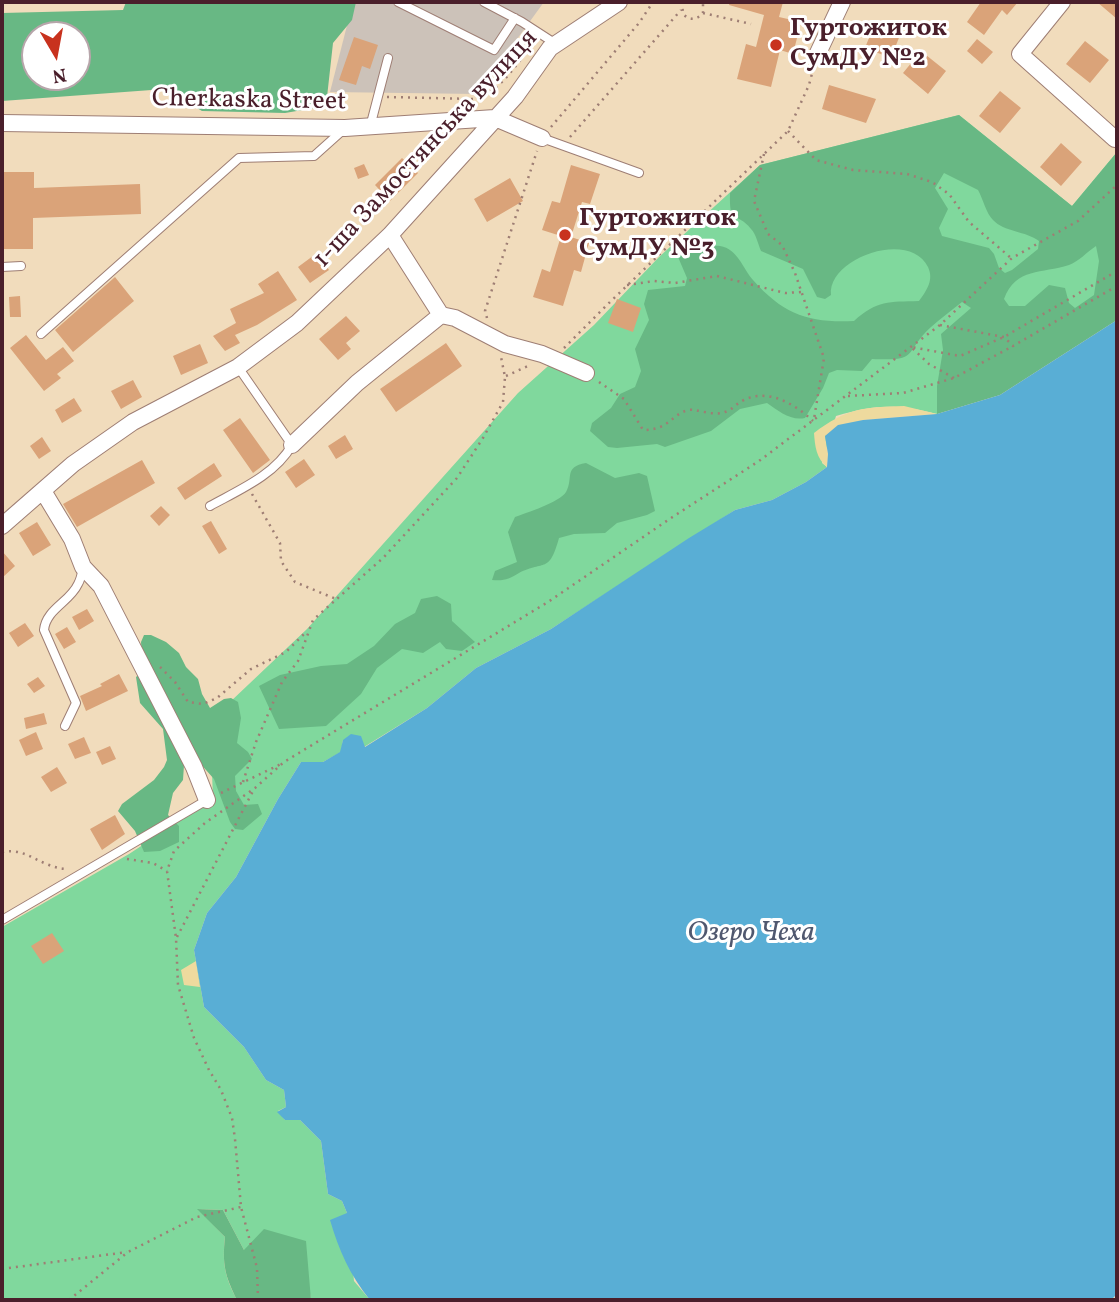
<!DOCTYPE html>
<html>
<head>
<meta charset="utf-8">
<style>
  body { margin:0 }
  #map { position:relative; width:1119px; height:1302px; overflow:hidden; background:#f1dcbc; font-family:Vollkorn,serif }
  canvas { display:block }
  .frame { position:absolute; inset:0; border:4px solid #4a1f2b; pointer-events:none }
  .north { position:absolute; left:21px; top:21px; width:70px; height:70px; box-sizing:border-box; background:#fff; border:2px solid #b7a5aa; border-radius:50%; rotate:170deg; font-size:19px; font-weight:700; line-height:28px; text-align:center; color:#4a1f2b }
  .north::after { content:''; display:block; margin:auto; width:24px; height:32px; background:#c8321e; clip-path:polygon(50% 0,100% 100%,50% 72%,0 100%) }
</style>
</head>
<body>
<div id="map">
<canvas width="1119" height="1302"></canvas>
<div class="frame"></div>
<div class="north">N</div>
</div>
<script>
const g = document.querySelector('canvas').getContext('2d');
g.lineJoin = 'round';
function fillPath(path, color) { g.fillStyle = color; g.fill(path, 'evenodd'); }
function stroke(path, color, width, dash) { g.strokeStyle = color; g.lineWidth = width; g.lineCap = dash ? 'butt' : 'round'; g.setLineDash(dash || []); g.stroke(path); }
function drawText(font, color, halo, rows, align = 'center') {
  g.font = font + ' Vollkorn,serif'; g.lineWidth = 6; g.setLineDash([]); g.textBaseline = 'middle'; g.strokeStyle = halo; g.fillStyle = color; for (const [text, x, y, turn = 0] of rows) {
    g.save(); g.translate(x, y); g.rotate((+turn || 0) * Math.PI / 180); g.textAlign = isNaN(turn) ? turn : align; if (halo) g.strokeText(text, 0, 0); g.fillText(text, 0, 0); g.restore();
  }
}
const industrial = new Path2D(`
  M353,2H544L477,94L330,92Z`);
const green = new Path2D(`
  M959,115L1072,206L1117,152V320L937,414C896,404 877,404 836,416L822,463L827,467L806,482L772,500L735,510L551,629L476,668L427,708L364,747L343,740L341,752L323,762H301L278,799L236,877L207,913L194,950L204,1007L244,1047L266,1080L284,1090L286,1107L278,1111L285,1120H300L321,1141L328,1194L342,1201L347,1213L354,1281L370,1300H311L308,1281L244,1250L223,1210L198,1209L225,1237C222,1264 225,1277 237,1300H2V927L129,854L213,799L210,721L307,629L518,393L594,325L659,257L760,165Z`);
const forest = new Path2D(`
  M126,2H356L352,20L333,43L326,106L285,113L202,111L165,89L2,101V13L123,10ZM35,35H77V77H35Z
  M959,115L1072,206L1117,152V320L1000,395L937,414V386L943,350L941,334L971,308L962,302C952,310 941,318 931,327C902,354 921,361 872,359L862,371L837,370L829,373L823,388L805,418C790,421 779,411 767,403L740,409L711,431L665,447L657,444L617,448L608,447L590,431L592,423L611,408L620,394L635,387L641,371L635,349L649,320L644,304L648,290L685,286L687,278L678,257C690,253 708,244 720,246C738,249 743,269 753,280C784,315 809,323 854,321C877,300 889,302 919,301C927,290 934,280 928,267C910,229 827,258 831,295L825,299L817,297L803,269L761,251C758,244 756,234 751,229C736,210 729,227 730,193L760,165ZM944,173L978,190C983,199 986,213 993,220C1004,232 1026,231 1039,241L1038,249L1012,270L1005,273L999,268L994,254L989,248L942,236L939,228L948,209L935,188ZM1096,246L1099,261L1094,295L1075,308L1069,303L1065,288L1049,285L1025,306H1009L1004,299C1016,267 1042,274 1069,265C1078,262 1087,252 1096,246Z
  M586,463L615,478L639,473L647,476L655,511L647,515L617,523L605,533L574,534L559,538C549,574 545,560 519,573C509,579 505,581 492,580L495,571L517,562L508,532L515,517C526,513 560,502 566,492C574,478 563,467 586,463Z
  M437,596L451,604L452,621L475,642L462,651L446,649L440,642L423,653L402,649L377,668L361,694L326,726L279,729L259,686L280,675L321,666L347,664L374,646L395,624L415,613L421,599Z
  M144,635H151L166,642L179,653L186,667L198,679L202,694L210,708L224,699L231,698L238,702L241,718L237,743L248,752L252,759L235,776L236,791L244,805L258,804L262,814L243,830L235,829L230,822L214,779L198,761L184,765L183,780L173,793L168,815L179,826V842L160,851L144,852L135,831L118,811L122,804L154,780L164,767L167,760L163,729L140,703L136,677L143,671L141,642Z
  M197,1209L223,1210L244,1250L264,1229L306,1241L311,1300H237C225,1276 222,1264 225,1237Z`);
const sand = new Path2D(`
  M904,406L937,414L863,420L825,436L828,454L827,467C816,458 815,446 814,433C847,408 864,407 904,406Z
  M196,961L200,987L184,985L181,970Z`);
const water = new Path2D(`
  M1117,320V1294L1112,1299L1095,1300H370C350,1275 339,1251 330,1220L347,1213L342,1201L328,1194L321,1141L300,1120H285L277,1112L286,1107L284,1090L266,1080L244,1047L204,1007L194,950L207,913L236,877L278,799L301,762H323L340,752L343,740L351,734L361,736L365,747L427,708L476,668L551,629L689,538L735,510L772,500L806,482L827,467L828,454L825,436L838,425L863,420L937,414L1000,395Z`);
const building = new Path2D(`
  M730,2H783L779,17L801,22L793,54L780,50L771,87L737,79L746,44L756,47L764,15L729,5Z
  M981,2H1018L1007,15L1002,10L984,35L967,22Z
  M1097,2H1117V19Z
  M876,20L902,30L891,58L865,48Z
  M354,37L378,45L370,69L362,66L356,85L339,80Z
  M977,39L993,52L982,64L967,51Z
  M1085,41L1109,60L1090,83L1066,64Z
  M921,51L946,71L928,94L903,73Z
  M829,85L876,99L866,123L822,109Z
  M1000,91L1021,108L1000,133L979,116Z
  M1061,143L1082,162L1061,186L1040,167Z
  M402,158L418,173L390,201L375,185Z
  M364,164L369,175L358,179L354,168Z
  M571,165L600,174L590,204L582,202L571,237L589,243L581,272L574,270L563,306L533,297L542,269L550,272L561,236L542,230L552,201L560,203Z
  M2,172H34V188L140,184L141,214L33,218V249H2Z
  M510,178L523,201L487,222L474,199Z
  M317,253L329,270L310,283L298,267Z
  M278,271L297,300L257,325L235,335L240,343L225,351L213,336L236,323L230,309L264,293L258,284Z
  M115,277L134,301L73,352L55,330Z
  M20,296L21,317H10L9,297Z
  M617,299L641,308L633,332L608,323Z
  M346,316L360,331L346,343L351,349L338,360L319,339Z
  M26,335L46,360L63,347L74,361L57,374L61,378L44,391L10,348Z
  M446,343L462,366L396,412L380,389Z
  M200,344L208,363L181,375L173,356Z
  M133,380L142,397L121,409L111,391Z
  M74,398L82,411L62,423L55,410Z
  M240,418L270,460L253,473L223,430Z
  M345,435L353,449L336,459L328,446Z
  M42,437L51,451L39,459L30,446Z
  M304,459L315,475L296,488L285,472Z
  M142,460L155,483L77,527L63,504Z
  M214,463L222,476L185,500L177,488Z
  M161,506L170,515L159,526L150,516Z
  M211,521L227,549L219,554L202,526Z
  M37,522L51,545L33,556L19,533Z
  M2,551L15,566L2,578Z
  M87,609L94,621L79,630L72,617Z
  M25,623L34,636L18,647L9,633Z
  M67,627L76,642L64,649L55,634Z
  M119,674L128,691L86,711L80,696L102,686L100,684Z
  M38,677L45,686L34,693L27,684Z
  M44,713L47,724L26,729L24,718Z
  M36,732L43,749L26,756L19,740Z
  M84,737L91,753L75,759L68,744Z
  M110,746L116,759L102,765L96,752Z
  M57,767L67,783L51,792L41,777Z
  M115,815L125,834L102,850L90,829Z
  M52,933L64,951L43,964L31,946Z`);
const path = new Path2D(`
  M682,2L683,14C690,21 697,20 703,13V2
  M703,13L751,24
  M387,97L475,99C500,93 518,61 535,42
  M551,127L639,23L653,2
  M788,131L816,160L853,170L907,174L932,182L949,194L969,222L1011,258
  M570,137L681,10
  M764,154L754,201L768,234L782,245L795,273L824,358L814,419
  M627,285L654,281L675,283L717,276L785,293L801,292
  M487,318L485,311L537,151
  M940,325L1004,337L1013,346L1117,286
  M564,348L610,302L788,131L809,85L814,66
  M506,376L528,366
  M954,378L929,364L911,347L960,356L1004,337L1117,271
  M599,382L624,399L643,430C669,430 671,415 688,410C696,408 713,417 725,412C732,410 737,403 744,400C768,388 795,404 813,421
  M848,396L903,393L954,378L1013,346
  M252,494L280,543L281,561L295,582L336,599
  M160,667L175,682L188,702L203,704L217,698L251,669L286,652L305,633
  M243,782L256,742L282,682L298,661L313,620L383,558L457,478L483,438L503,402L505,377L501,357
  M221,793L281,764
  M2,852C28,847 40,868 68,869
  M127,859L153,863L167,871
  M177,937L253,791
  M2,1269L127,1252
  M69,1300L128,1252L197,1217L241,1207
  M258,1300L257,1268L241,1207L235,1139L232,1118L221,1090L209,1070L194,1038L178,985L176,938L167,871L174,851L205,823L255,788L284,762L548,602L671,518L759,461L940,325L1012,258L1078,221L1117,185`);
const lane = new Path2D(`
  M398,2L494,50L515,18
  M484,2L522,22L556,44
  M370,127L388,58
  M542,138L639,173
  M2,267L21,266
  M41,334L239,158L314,156L343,130
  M210,506C239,490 275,475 292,445L238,367
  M65,726L76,703L44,630C46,609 70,602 78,584C81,579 82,573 83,567
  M2,920L207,800`);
const street = new Path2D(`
  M1062,2L1020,54L1115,139
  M818,53L842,2
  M2,123L345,128L495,118L542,138
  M390,235L441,315L455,318L505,344L542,354L586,373
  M292,445L357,383L441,315
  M43,491L72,539L83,567L101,586L194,767L207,800
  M2,526L73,464L133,422L238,367L297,323L390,235L515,97L550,48L619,2`);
const markers = [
  [776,45,7,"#c8321e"],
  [565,235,7,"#c8321e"]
];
const poiNames = [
  ["Гуртожиток",790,30],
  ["СумДУ №2",790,60],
  ["Гуртожиток",579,220],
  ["СумДУ №3",579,250]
];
const streetNames = [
  ["Cherkaska Street",249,102,1],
  ["1-ша Замостянська вулиця",427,150,-47]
];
const waterNames = [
  ["Озеро Чеха",751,935]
];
fillPath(industrial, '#ccc2b9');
fillPath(green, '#80d89d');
fillPath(forest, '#68b884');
fillPath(sand, '#eeda9e');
fillPath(water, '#59aed5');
fillPath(building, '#daa379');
stroke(lane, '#9e7e74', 10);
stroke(street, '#9e7e74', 18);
stroke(path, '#9e7e74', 2.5, [2, 5]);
stroke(lane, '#fff', 8);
stroke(street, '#fff', 16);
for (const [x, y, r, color] of markers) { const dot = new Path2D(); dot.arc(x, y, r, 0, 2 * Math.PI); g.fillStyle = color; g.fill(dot); stroke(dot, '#fff', 2.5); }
drawText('bold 26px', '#4a1f2b', '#fff', poiNames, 'left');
drawText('26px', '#4a1f2b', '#fff', streetNames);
drawText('italic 28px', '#50586f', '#fff', waterNames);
</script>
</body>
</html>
